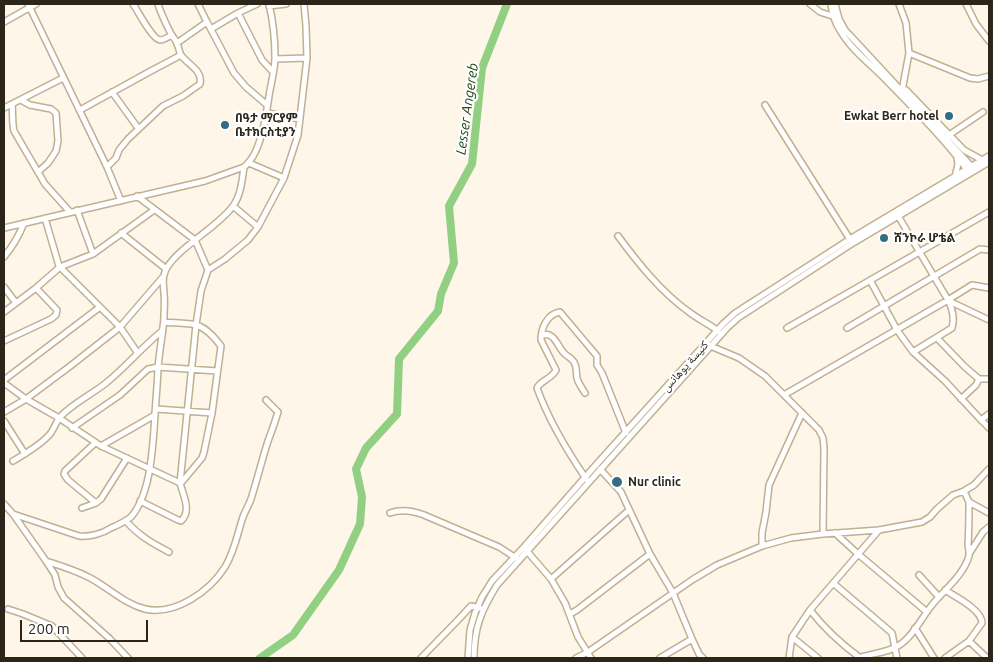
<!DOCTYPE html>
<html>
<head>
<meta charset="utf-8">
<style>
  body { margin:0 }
  #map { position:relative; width:993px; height:662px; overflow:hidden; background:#fdf6e9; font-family:Ubuntu,sans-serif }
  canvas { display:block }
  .frame { position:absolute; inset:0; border:5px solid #2c2519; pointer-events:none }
  .scale { position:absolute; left:20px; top:620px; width:128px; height:22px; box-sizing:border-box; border:2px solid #2c2519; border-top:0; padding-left:6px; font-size:15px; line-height:18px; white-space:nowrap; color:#2c2519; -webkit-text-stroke:4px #fff; paint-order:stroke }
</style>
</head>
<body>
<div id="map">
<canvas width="993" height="662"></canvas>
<div class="frame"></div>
<div class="scale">200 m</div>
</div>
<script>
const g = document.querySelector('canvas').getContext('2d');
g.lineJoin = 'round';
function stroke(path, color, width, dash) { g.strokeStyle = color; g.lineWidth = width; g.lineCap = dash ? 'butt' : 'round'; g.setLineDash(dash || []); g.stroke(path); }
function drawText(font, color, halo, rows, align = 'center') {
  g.font = font + ' Ubuntu,"Noto Naskh Arabic","Noto Sans Ethiopic",sans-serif'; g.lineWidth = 4.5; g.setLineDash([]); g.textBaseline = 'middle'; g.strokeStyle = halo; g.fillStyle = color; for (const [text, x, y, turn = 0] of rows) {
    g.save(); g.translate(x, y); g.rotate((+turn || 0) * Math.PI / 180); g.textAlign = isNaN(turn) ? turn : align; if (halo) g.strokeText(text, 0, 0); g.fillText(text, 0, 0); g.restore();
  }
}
const river = new Path2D(`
  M260,658L293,635L339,570L360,524L362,497L356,469L366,448L397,414L399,359L438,311L441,294L454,263L449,206L472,164L482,68L507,4`);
const minor = new Path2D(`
  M28,4L107,167L121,201
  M133,4C138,11 152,39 160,40C164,40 168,37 172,35
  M198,4L207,22L234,73L246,87L267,105
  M810,4L820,12L832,16
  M831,4C832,15 835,23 841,32C851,49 869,63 883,77C912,107 944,138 968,171
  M835,4L839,19L845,30L973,168
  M899,4L906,23L909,53L902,91
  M966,4L976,24L989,41
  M269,6L286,4
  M238,13L262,60L273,72
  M4,22L36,4
  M211,29L238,13L257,4
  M177,43L207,22
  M909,53L970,78L978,79L989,76
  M275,59L307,58
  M906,90L964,150L982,160
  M112,92L138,128
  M21,100L30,105L51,109L56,113L58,141L56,151L48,163L38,172
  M12,104C13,113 12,124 14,131L45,184L70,212
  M765,105L851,241
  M4,108L63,78
  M80,110L149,72L181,55
  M267,113L300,119
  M949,135L983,112
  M249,163L284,178
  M107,167L116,158L119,150L128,139L163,106L183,96L200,84C203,70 188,65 181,55C179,52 179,47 177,44C176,40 173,37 171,34C166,24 161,14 158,4
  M955,177L958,164L957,157
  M137,196L195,240L208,270L201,291L196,325L180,483C183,495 192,511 181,521L178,520L140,501
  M233,206L258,227
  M77,210L93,254
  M897,214L948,300C953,310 955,318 952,328L913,352
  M45,218L59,266L120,327L137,352
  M4,228L205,181L244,167C261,154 266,116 269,96C271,83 275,70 275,57C275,40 273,21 269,4
  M121,233L165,268
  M618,236C638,263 661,292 689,312C698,319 709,324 718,331
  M4,257C13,246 19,236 24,223
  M208,270L225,259L248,240L258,227L284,178L298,135L307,58L306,26L304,4
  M870,280L897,330L913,352L945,381L981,420L989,428
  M4,287L16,303
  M949,301L989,320
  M4,312L36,288L60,267L93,254L154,210
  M164,322C172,323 188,323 196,325C207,328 215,338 221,346L212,413L204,452L202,458L181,483
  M787,328L989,212
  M847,328L980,249L989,250
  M542,335C555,331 557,347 565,354C568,357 571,357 574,362C577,367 576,372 577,378C578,383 582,388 585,393
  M937,338L965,367L979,379L976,385L961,399
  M4,341L51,319L56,315L57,310L36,288
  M708,345L739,358L765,376L819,430L823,438L824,448L823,534
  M979,379H989
  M4,380L100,307
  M4,383L26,399L59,418L101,446L180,483
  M784,395L948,300L972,285L989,288
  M156,409L212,413
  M4,412L26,399L69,367L120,327L163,277
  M981,420L989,414
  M4,421L25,454
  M72,428L120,395L148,369L158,367L217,371
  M95,443L65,471L64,474L68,480L96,503
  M101,446L155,415
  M13,461C25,454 42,444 50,434C54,429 56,422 60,417C73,403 91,395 106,383C126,367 142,347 162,331
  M600,469L621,492L650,554L673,593L692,639L699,654L703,658
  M587,480C567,451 549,421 537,388C541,380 552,379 556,370L541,340C541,328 547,314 560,312L597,356V365L602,373L626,433
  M964,491L969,502L989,513
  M4,504L13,514L46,561L55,575L58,587L64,598L109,638L128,658
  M82,508L96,503L101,499L127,458
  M390,513C401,509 413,511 424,515L499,547L516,558
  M13,514L79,536C89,537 102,534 111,528C118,525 125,522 131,517C149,496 152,457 154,430C155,410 157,390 158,369C159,352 163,334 164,317C164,309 165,301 164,294C164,288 162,281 164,275C168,253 218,228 233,206C241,195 242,181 244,167
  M126,521C139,536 152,543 169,552
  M835,533L858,554L927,612
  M762,546V533L766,512L769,485L802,413
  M526,550L551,579L565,603L578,637L591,658
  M969,554L983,532L989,527
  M46,561C61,566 78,571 92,579C110,589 125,604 145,609C175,616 210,591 225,567C234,552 237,536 242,520C244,513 248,507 251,499C257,480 262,460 268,441C272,431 275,422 278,412L266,400
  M919,575L939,597
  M551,579L629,510
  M833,583L892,633L897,658
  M8,609L23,614L52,626L82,658
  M810,610C824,628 840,643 859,657
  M570,614L577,610L650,554
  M915,628L934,658
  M792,637L818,658
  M969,641L987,658
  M421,658L458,620L471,606L480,608
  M468,658L470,630L475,613L482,597L492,581L524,547L595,466L723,324L735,313L850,239L989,156
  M474,658C474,628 481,611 497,585L727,328L738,318L853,243L989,162
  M576,658L588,652L692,580L717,565L762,546L791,538L823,534L879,530L922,522L930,517L937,509L953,495L964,491L974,485L989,469
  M660,658L692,639
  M789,658L792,637L810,610L879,530
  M858,658C872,653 889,653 901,644C914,635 922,617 932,605C945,589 963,576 969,556C970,552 968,548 968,544C969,530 969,516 969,502
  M945,658L969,641L982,623C982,610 956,597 945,590`);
const markers = [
  [949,116,5,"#316e84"],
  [225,125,5,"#316e84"],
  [884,238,5,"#316e84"],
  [617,482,6,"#316e84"]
];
const poiNames = [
  ["Ewkat Berr hotel",939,116,"right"],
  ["በዓታ ማርያም",235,118],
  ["ቤተክርስቲያን",235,132],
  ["ሸንኮራ ሆቴል",894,238],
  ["Nur clinic",628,482]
];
const streetNames = [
  ["كنيسة يوهانس",685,366,-48]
];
const waterNames = [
  ["Lesser Angereb",467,109,-82]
];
stroke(river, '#91d082', 8);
stroke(minor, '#c0b091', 8);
stroke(minor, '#fff', 5);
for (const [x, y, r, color] of markers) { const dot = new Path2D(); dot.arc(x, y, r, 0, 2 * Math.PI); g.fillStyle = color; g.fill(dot); stroke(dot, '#fff', 2); }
drawText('bold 12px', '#2c2519', '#fff', poiNames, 'left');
drawText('12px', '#2c2519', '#fff', streetNames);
drawText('italic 14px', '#1d4612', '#fff', waterNames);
</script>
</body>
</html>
